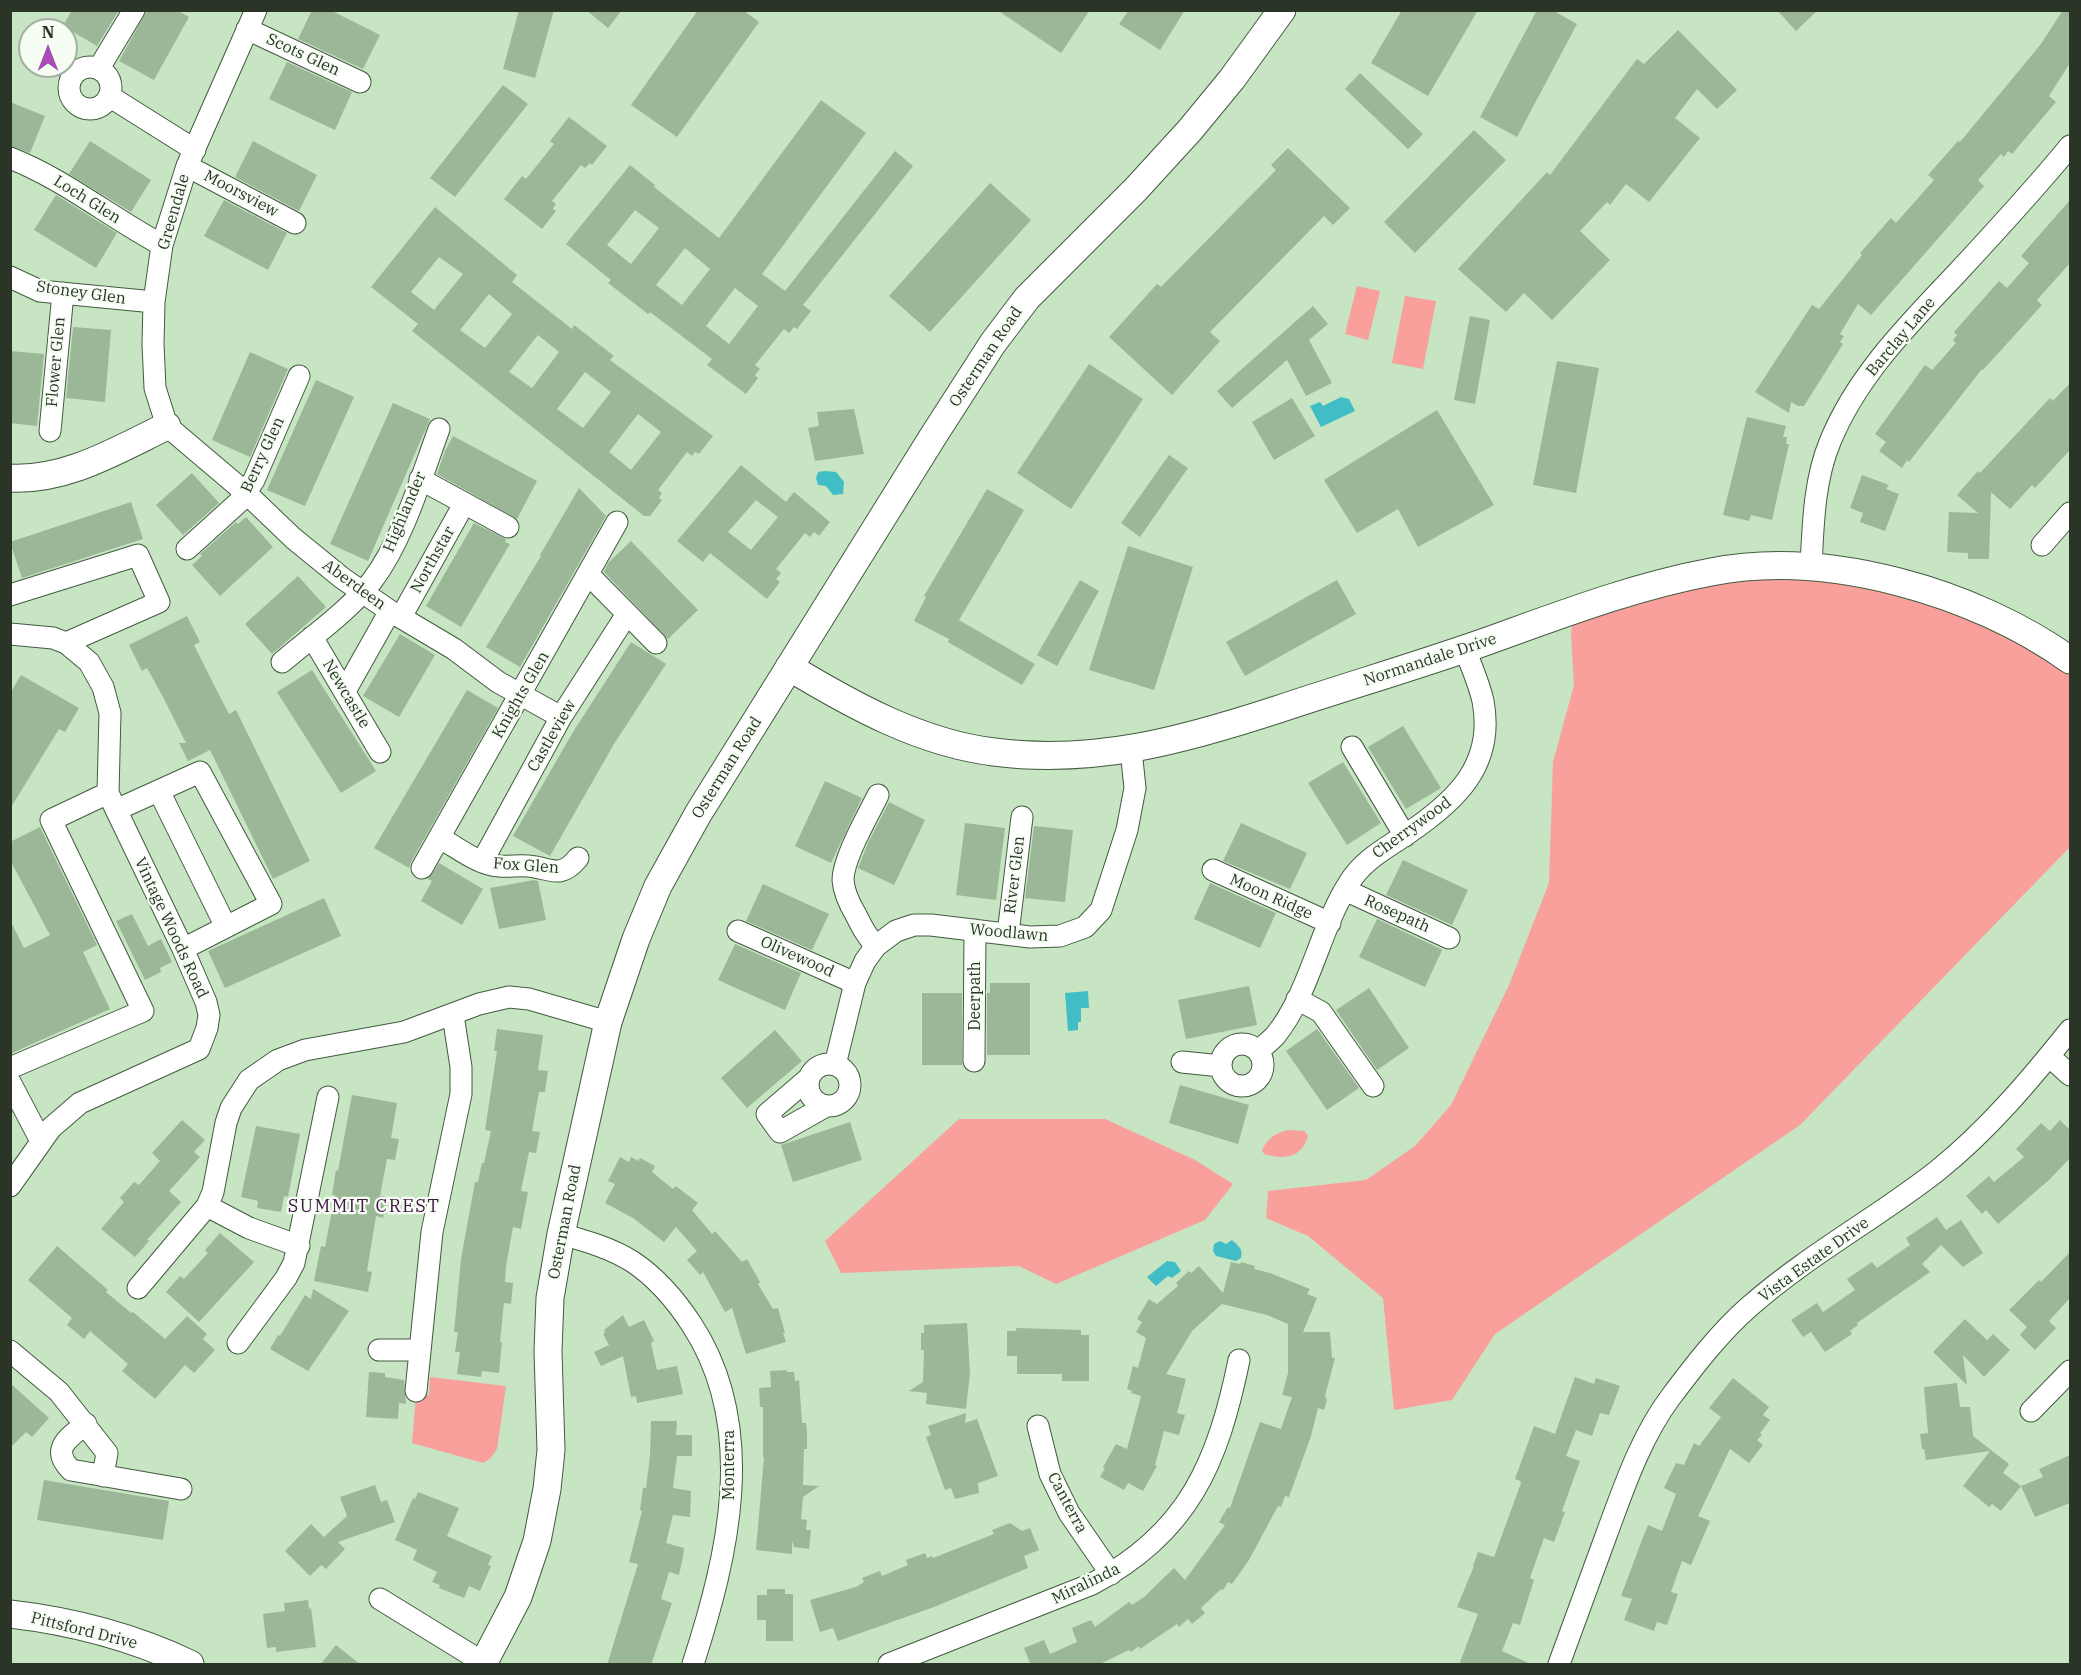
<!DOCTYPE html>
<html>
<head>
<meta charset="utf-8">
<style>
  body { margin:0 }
  #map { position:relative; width:2081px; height:1675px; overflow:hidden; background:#c7e4c3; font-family:"IBM Plex Serif",serif }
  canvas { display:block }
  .frame { position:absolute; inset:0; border:12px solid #2a3528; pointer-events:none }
  .north { position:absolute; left:18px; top:18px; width:60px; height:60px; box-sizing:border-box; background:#f6fef4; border:2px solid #a4aea2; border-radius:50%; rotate:0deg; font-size:16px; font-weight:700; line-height:24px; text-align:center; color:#2a3528 }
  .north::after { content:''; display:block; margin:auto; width:21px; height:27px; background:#a84cb7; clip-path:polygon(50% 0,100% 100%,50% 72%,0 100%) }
</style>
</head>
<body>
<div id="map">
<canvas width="2081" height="1675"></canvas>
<div class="frame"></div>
<div class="north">N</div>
</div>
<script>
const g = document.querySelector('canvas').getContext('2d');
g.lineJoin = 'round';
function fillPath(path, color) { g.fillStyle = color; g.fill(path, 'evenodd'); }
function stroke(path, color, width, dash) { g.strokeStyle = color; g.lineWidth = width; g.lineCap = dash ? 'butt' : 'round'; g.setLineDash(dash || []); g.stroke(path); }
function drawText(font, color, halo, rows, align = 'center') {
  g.font = font + ' "IBM Plex Serif",serif'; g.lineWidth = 4.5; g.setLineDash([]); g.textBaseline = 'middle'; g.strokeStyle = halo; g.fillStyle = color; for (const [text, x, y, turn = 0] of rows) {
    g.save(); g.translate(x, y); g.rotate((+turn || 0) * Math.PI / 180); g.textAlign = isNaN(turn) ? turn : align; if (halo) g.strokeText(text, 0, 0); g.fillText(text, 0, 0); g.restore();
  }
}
const green = new Path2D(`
  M1357,286L1380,291L1368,340L1345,334Z
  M1405,296L1436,301L1423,369L1392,363Z
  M1776,566L1942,594L2070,663V847L1800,1125L1495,1334L1452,1400L1394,1410L1383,1298L1308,1236L1266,1218L1268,1191L1366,1180L1415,1146L1451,1105L1509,985L1549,883L1553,762L1574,685L1571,634L1574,611Z
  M959,1119H1105L1195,1160L1233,1184L1205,1220L1056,1284L1019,1266L841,1273L825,1241Z
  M1288,1130L1304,1131L1308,1135C1303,1158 1284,1160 1264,1154L1262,1150C1268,1138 1275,1133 1288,1130Z
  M430,1377L506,1386L497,1449L491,1458L483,1463L412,1443L416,1395H429Z`);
const water = new Path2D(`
  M1341,397L1349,399L1355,411L1321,427L1310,406L1320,402L1323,406Z
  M825,471L836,472L844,482L843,494L833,495L826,486L818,485L816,478L818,472Z
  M1088,991L1089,1008H1081V1022H1078V1030L1068,1031L1065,993Z
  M1232,1240C1239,1247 1243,1248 1241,1258L1236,1261L1216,1256L1213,1251L1214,1244L1220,1241L1226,1244Z
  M1167,1261L1175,1262L1181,1271L1172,1278L1168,1276L1156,1286L1147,1277Z`);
const building = new Path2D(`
  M72,10H119L97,46L63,26Z
  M147,10H177L189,17L154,80L119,61Z
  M312,10H330L380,35L363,69L298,39Z
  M519,10H554L535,78L503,69Z
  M586,10H622L608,28Z
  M698,10H743L759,22L677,137L631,105Z
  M997,10H1090L1061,53Z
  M1129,10H1185L1160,50L1119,24Z
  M1402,10H1478L1428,96L1371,63Z
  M1537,10H1552L1577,24L1517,137L1480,117Z
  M1777,10H1818L1796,31Z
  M2063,10H2070V63L2049,96L2056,102L2012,154L2008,151L2004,157L2001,154L1978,180L1984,186L1871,315L1858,304L1840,334L1844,336L1840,342L1843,344L1804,406H1798L1791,402L1789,413L1755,392L1812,305L1819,309L1862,255L1860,253L1891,218L1896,223L1934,180L1928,175L1958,141L1960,142L2041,44Z
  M1678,30L1737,90L1717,109L1697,89L1675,118L1700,138L1649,202L1626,184L1610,205L1607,202L1580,231L1610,260L1552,320L1524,293L1506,312L1458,269L1547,172L1550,175L1637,59L1644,64Z
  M287,62L352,92L335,130L269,99Z
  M1360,73L1423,134L1408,149L1345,89Z
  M503,85L528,104L455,197L430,178Z
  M821,100L866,133L762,274L785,291L895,151L913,166L803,305L811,311L797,329L794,327L789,333L784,329L755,365L760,369L755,375L758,378L746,394L707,365L712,359L650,312L648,314L608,283L611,280L566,244L630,165L655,185L654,187L719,238ZM635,210L659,228L631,264L607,245ZM685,248L710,269L682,305L656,285ZM735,288L758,306L729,344L706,326Z
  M10,102L45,116L30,153L10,146Z
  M569,117L607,146L592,165L590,163L585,168L581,165L552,201L556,204L553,209L556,211L542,229L504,199L522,176L526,179L554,144L550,141Z
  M1474,130L1506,160L1415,253L1384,222Z
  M90,141L151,180L131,212L69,174Z
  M253,141L317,175L299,211L235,177Z
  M1288,148L1350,208L1333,225L1324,216L1210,332L1220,341L1172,395L1109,337L1157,284L1161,287L1276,170L1271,165Z
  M990,183L1031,220L930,332L889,296Z
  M56,195L117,233L96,268L34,230Z
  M224,200L287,233L268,270L204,236Z
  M2070,200V263L2037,300L2042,305L1983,370L1982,369L1909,462L1907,460L1902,468L1879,451L1886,442L1875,434L1925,365L1932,370L1956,343L1953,340L1957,335L1954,332L1999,281L2007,288L2029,263L2021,256Z
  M435,207L517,275L512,282L572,329L574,325L614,356L610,360L713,436L699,454L695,452L692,456L687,452L658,490L662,493L659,498L662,500L650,516H644L412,331L418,324L371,287ZM439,257L463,274L434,310L411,292ZM489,294L512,314L485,348L460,330ZM538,335L559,352L532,388L509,372ZM585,372L611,392L583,428L557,409ZM638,414L661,432L631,470L609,452Z
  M1313,306L1328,324L1309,340L1332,383L1306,396L1287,360L1232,408L1217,391Z
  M1470,316L1490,320L1475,404L1454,400Z
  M73,327L111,330L105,402L66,398Z
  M10,351L44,354L37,426L10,423Z
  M250,352L288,369L250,457L212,440Z
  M1557,361L1599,368L1576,493L1533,485Z
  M1089,364L1143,399L1071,509L1017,473Z
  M316,380L354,397L305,506L267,490Z
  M2070,383V450L2035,488L2032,485L2010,509L1991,492L1989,559H1968V553L1947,552L1949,512L1978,513L1957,495L1978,471L1980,473L2050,398L2053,401Z
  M1292,398L1315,436L1274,460L1252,422Z
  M393,403L430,419L368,561L330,544Z
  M854,409L864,454L815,461L808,428L819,426L817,412Z
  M1437,410L1494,505L1418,547L1398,509L1357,533L1324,480Z
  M1747,417L1786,426L1783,437H1787L1786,444H1789L1772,520L1751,515L1749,521L1723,515Z
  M453,436L537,481L517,519L437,474L445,451Z
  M1169,455L1188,468L1140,537L1121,523Z
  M741,465L786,502L794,492L830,522L819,536L814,532L810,537L805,533L776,569L781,573L776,579L780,582L767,599L710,553L703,562L677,541ZM756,500L778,517L751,550L728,532Z
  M192,473L219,503L183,535L156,505Z
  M1862,475L1889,485L1886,489L1899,494L1885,531L1860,522L1863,513L1850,508Z
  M579,488L606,516L520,667L486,647L541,556L540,555Z
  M987,489L1024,510L959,620L1035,664L1022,685L948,642L949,639L914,621L926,597L924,596Z
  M131,502L143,539L22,578L10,542Z
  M246,517L273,547L220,596L192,565L202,556L200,554L236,522L238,524Z
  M474,523L506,539L505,542L510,544L461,627L426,606Z
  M631,541L698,610L668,639L604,572L608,563Z
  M1128,546L1193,567L1154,690L1089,670Z
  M298,576L326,607L272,654L245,624Z
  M1080,580L1099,591L1057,666L1037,655Z
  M1337,580L1356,614L1245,676L1226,642Z
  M187,616L200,642L194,645L212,681L229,714L236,710L310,861L273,879L210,750L188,761L179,743H186L163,697L147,668L142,671L129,645Z
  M400,634L435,655L399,717L363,696Z
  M631,642L666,664L614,744L550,856L513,836L573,732Z
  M312,670L376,771L341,793L277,692Z
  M21,675L79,708L65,732L59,729L10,809L11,692Z
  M467,690L498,708L411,862L409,868L374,848Z
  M1403,726L1441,788L1406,809L1368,747Z
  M1343,762L1381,823L1347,845L1308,783Z
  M825,781L862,798L831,863L795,846Z
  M889,802L925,820L894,885L858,868L868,843Z
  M965,823L1005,828L996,900L956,895Z
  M1241,823L1307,853L1290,889L1223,861Z
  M1034,826L1073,830L1065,902L1025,898Z
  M40,827L97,945L83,952L110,1009L10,1054V920L24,948L50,935L10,860V842Z
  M1403,860L1468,890L1452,925L1386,895Z
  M439,863L483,889L462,925L421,901L432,881L428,879Z
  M534,880L538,881L546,920L499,929L490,888Z
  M1210,883L1276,913L1260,948L1194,919Z
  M763,884L829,914L812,950L746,921Z
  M324,898L341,936L225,988L208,951Z
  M132,914L148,946L161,939L172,962L160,968L161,972L145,980L116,921Z
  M1377,919L1441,949L1442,950L1425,987L1359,957Z
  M735,944L801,973L785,1010L718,980Z
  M990,983H1030V1055H987V993H990Z
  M1249,986L1257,1025L1186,1039L1178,1000Z
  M1369,988L1409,1048L1377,1070L1336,1010Z
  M922,993H962V1065H922Z
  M497,1029L543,1035L538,1070L548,1071L545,1092H539L532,1131L540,1132L536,1153L529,1152L521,1191L528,1192L521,1229L513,1227L506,1266L505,1282L513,1283L511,1304L504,1303L500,1342H502L499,1373L482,1371L481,1377L457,1374L460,1352H455L458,1332H454L461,1259L475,1182H478L482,1163H484L491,1131L485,1130L497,1051H494Z
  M1317,1029L1359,1088L1327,1110L1286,1051Z
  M775,1030L802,1061L747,1108L721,1078Z
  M1180,1085L1249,1105L1238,1144L1169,1123Z
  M352,1095L397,1103L391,1138L399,1139L395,1160L387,1159L380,1196L387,1197L383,1218L376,1216L367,1271L372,1272L368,1292L314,1281L321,1246L325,1247L335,1195H332L336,1170L338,1171Z
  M182,1120L205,1140L194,1152L200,1157L169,1191L181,1202L147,1240L149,1241L135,1257L101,1229L124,1202L120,1198L134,1182L139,1185L160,1161L152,1153Z
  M2060,1120L2070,1130V1158L2049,1180L1998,1224L1986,1210L1982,1214L1966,1196L1989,1176L1994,1182L2024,1157L2016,1149L2041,1123L2050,1131Z
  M850,1122L862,1160L793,1182L781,1145Z
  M256,1126L300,1134L288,1197L284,1196L281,1212L257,1208L258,1201L241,1197Z
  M620,1157L629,1162L631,1157L638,1161L640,1158L655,1166L652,1172L673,1189L676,1186L698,1203L692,1210L712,1234L715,1231L742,1262L747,1259L760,1282L758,1284L773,1309L778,1308L785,1333H783L786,1342L746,1354L732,1308L725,1312L703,1272L700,1275L687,1260L697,1251L676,1227L664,1242L633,1218L605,1203L615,1184L608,1181Z
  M1937,1217L1946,1230L1961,1220L1983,1253L1963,1267L1941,1245L1922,1264L1930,1272L1857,1323L1858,1325L1850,1331L1852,1334L1825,1352L1811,1332L1803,1337L1791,1320L1817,1303L1823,1312L1855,1290L1847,1279L1872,1262L1877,1268L1910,1245L1906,1238Z
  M220,1233L254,1262L199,1322L166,1292L180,1276L184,1279L208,1253L205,1250Z
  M57,1246L108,1290L106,1292L131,1313L133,1312L165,1339L187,1316L207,1334L203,1339L215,1350L194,1373L185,1365L155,1399L122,1371L128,1364L90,1331L84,1339L67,1325L72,1318L28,1280Z
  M2070,1252V1298L2049,1321L2056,1328L2035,1350L2020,1335L2027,1327L2009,1310L2039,1280L2041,1282Z
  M1231,1262L1240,1264L1241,1262L1255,1266L1254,1269L1270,1273L1310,1289L1307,1294L1317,1298L1303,1332H1330L1332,1358H1335L1325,1396L1327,1400L1324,1410L1318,1408L1311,1436L1289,1497L1285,1496L1281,1507L1278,1506L1249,1560L1232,1584L1228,1582L1223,1590L1221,1589L1201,1608L1205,1613L1192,1624L1188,1619L1179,1627L1177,1624L1140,1649L1139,1646L1131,1652L1129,1650L1098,1665H1026L1030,1663L1024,1648L1044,1640L1050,1654L1077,1642L1072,1628L1091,1620L1095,1627L1129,1602L1132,1605L1144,1597L1174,1568L1185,1580L1225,1525L1219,1522L1228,1507L1230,1508L1260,1422L1281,1429L1292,1397L1282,1395L1288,1373V1324L1267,1315L1222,1304L1192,1331L1166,1374L1186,1379L1177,1413L1185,1415L1179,1435L1164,1431L1155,1465L1157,1466L1143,1491L1128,1483L1124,1490L1100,1477L1105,1468L1103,1467L1116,1444L1127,1449L1141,1396L1131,1393L1132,1391L1127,1389L1133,1366L1138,1368L1146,1338L1136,1332L1142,1322L1137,1319L1149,1299L1157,1304L1178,1286L1176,1283L1189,1271L1191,1273L1199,1266L1223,1293Z
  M313,1289L349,1311L308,1371L270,1349L278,1335L280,1336L305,1295L311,1299Z
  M623,1315L629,1327L644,1320L654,1341L651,1343L657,1370L677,1366L683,1394L637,1403L636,1396L631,1397L623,1356L601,1366L594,1352L609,1345L603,1334L605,1333L604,1330Z
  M1965,1319L1987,1340L1993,1334L2010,1350L1984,1377L1963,1355L1967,1385L1933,1352Z
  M967,1323L970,1373L966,1409L926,1404L927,1393L909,1391L923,1382L924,1350H921V1333H924V1325Z
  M1016,1328L1081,1330V1335H1089V1381H1062V1374H1017V1356H1007V1331H1016Z
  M787,1370V1372H794L795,1381L799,1380L802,1423H806L807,1432V1449H804L803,1485L819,1486L803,1497L801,1519L807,1520L806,1530H811L809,1549L794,1547L792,1541V1554L756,1550L764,1457H763V1407H760L759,1388L771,1387L770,1371Z
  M369,1372L385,1373V1377L404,1380L406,1404L399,1403L398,1419L366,1417Z
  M1575,1377L1594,1384L1596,1378L1620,1386L1609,1415L1600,1413L1592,1436L1576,1430L1566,1456L1580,1461L1562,1511L1565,1512L1554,1542L1544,1538L1530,1578L1534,1580L1520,1625L1513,1623L1502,1651L1533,1665H1459L1478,1614L1457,1607L1474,1566H1473L1478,1552L1494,1557L1521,1483L1520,1481L1515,1479L1534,1426L1555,1434Z
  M1733,1378L1769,1407L1763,1415L1770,1420L1760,1433L1762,1435L1757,1440L1763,1445L1749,1463L1730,1449L1698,1516L1710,1521L1691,1565L1682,1561L1671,1592L1678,1594L1667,1625L1657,1622L1654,1631L1624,1620L1632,1599L1621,1596L1643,1537L1648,1525L1662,1531L1676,1494L1664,1488L1676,1463L1684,1465L1694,1443L1699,1446L1721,1417L1709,1408Z
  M10,1383L49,1418L32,1437L26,1432L10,1448Z
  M1957,1383L1960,1407H1970L1973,1436L2009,1464L2003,1473L2021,1486L2001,1511L1992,1504L1989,1507L1963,1486L1990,1451L1926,1460L1924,1449H1922L1920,1434L1928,1433L1924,1387Z
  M966,1413L965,1423L977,1419L998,1476L978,1483L979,1493L955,1499L951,1488L945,1490L926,1437L931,1435L928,1426Z
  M651,1421H677L676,1435H692V1456H677L673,1488L691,1491L690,1517L673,1515L666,1543L684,1548L683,1557L679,1575L669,1572L661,1599L672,1603L651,1665H607L638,1564L629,1562L642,1511L640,1510L643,1488H646L650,1456Z
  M2070,1455V1503L2035,1517L2021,1486L2043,1477L2039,1469Z
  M44,1480L169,1501L163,1540L37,1520Z
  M375,1485L381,1502L387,1500L395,1522L338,1542L345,1549L326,1569L321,1565L310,1576L285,1551L311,1524L324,1537L347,1516L340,1497Z
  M418,1492L459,1508L447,1536L492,1556L488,1565L491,1566L480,1591L469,1586L464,1598L439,1588L440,1585L432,1582L437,1572L413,1560L417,1550L395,1540L413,1498L415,1499Z
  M1010,1523L1022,1531L1030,1528L1039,1550L1024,1556L1028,1568L934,1607L838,1641L833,1628L820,1632L810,1600L856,1587L864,1582L862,1578L880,1571L882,1576L908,1565L906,1560L925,1553L927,1558L932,1556L933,1558L994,1534L992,1530Z
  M767,1589H785V1594H793V1641H766V1620H757V1595H767Z
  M308,1600L309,1609L311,1608L316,1647L276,1652V1647L267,1648L263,1614L285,1611L284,1603Z
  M336,1645L361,1665H320Z`);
const minor = new Path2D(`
  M256,10L187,166L162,245L154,302L153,344L155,388L167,426L246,493L293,538L342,578L390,611L454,649L498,682L561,717
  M247,29L360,82
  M69 88a21 21 0 1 1 42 0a21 21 0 1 1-42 0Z
  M99,68L134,10
  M109,96L195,150
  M10,158C64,179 111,218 162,245
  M187,166L295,223
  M10,277L40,291L154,302
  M50,431L63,293
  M420,479L508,527
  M2042,545L2070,513
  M187,549L239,502L254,480L299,376
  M1811,567C1813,526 1814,480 1830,442C1857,375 1910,323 1958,272C1997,230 2035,189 2070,146
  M589,575L656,643
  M10,595L138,555L159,602L66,643
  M401,617L464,504
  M10,634L53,638L66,643L89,662L103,687L110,713L108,793L183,949L206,1002L209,1015L207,1028L199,1049L80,1103L51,1128L10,1186
  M312,637L380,752
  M282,662C310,638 350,610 372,581C403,540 421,478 439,429
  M345,691L390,611
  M1352,747L1405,836
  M159,791L226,927
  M116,810L200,772L271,904L183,949
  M440,838C458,848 479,865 499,866C509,867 518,865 528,866C551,868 560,880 578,858
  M482,862L561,717L627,614
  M422,868L617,522
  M1213,870L1330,923
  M1345,890L1449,938
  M738,931L855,983
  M1008,934L1022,817
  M876,946C867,937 862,927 856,915C850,905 844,893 843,880C843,858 868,816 878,795
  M1297,999L1321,1012L1373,1086
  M1221 1065a21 21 0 1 1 42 0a21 21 0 1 1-42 0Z
  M1258,1051C1264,1046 1270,1041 1275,1036C1310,993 1319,930 1349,883C1363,860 1385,849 1407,834C1456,801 1495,765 1483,701C1479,683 1471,666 1465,649
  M2049,1056L2070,1075
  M974,1061L975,930
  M1182,1062L1221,1066
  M808 1085a21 21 0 1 1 42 0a21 21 0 1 1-42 0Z
  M835,1065L855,983L865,961L876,946L896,931L914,925H931L1030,937L1060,936L1085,927L1101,910L1127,830L1135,788L1131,750
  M10,1068L143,1011L51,820L108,793
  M809,1078L767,1114L780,1132L826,1106
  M10,1082L41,1141
  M207,1206L249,1228L299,1246
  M561,1234C586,1241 611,1248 633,1262C657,1278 677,1302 692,1325C759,1428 728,1556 693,1664
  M138,1288L207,1206L213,1192L226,1123L231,1108L249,1080L278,1060L305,1050L404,1032L479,1004L509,997L529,999L608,1022
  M238,1343L286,1278L294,1263L328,1097
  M379,1350H420
  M10,1351L59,1392L107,1453L103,1476
  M416,1391L432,1232L461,1094V1067L453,1015
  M2031,1411L2070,1371
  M86,1424C68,1438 50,1449 71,1470L181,1489
  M1038,1426L1050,1474L1069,1513L1111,1574
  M380,1599L484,1663
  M889,1664L1092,1584C1189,1533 1218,1462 1239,1360
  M1559,1664C1575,1621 1591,1577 1607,1533C1624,1487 1641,1437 1670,1398C1694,1366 1720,1332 1750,1306C1808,1255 1877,1218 1937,1171C1988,1130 2030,1080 2070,1030`);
const tertiary = new Path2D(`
  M10,478C67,481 117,450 167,426
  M789,667C852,705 920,743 994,752C1095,765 1184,740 1279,709C1345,687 1413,667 1479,644C1555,617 1631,587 1711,572C1827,549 1975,592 2070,660
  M10,1614C71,1621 135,1638 190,1664
  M483,1664L518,1597L537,1541L547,1489L551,1450L548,1351L550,1298L561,1234L608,1022L636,939L658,886L698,814L932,438L993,343L1027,298L1136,189L1190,130L1232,79L1282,10`);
const streetNames = [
  ["Scots Glen",303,55,25],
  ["Moorsview",241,194,28],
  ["Loch Glen",87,200,32],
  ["Greendale",174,212,-74],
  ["Stoney Glen",81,293,8],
  ["Barclay Lane",1901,337,-50],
  ["Osterman Road",986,357,-56],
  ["Flower Glen",56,362,-85],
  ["Berry Glen",263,455,-65],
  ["Highlander",405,512,-67],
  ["Northstar",433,560,-61],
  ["Aberdeen",354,585,36],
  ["Normandale Drive",1430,660,-18],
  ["Newcastle",346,694,59],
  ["Knights Glen",521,695,-60],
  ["Castleview",552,736,-60],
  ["Osterman Road",727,768,-58],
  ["Cherrywood",1412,828,-36],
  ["Fox Glen",526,866,4],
  ["River Glen",1015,875,-83],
  ["Moon Ridge",1271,897,24],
  ["Rosepath",1397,914,24],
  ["Vintage Woods Road",171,928,65],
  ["Woodlawn",1009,933,5],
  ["Olivewood",797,957,24],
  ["Deerpath",975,996,-90],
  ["Osterman Road",565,1222,-79],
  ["Vista Estate Drive",1814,1260,-36],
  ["Monterra",729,1465,-90],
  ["Canterra",1067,1503,62],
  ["Miralinda",1086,1584,-26],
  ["Pittsford Drive",84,1631,14]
];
const neighbourhoodNames = [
  ["SUMMIT CREST",364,1207]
];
fillPath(green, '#f9a09c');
fillPath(water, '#41bdc6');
fillPath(building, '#9bb798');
stroke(minor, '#425b3f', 23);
stroke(tertiary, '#425b3f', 29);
stroke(minor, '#fff', 21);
stroke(tertiary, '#fff', 27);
drawText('16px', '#2a3528', '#f6fef4', streetNames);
g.letterSpacing = '1.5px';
drawText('18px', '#411548', '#f6fef4', neighbourhoodNames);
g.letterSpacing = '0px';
</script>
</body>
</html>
